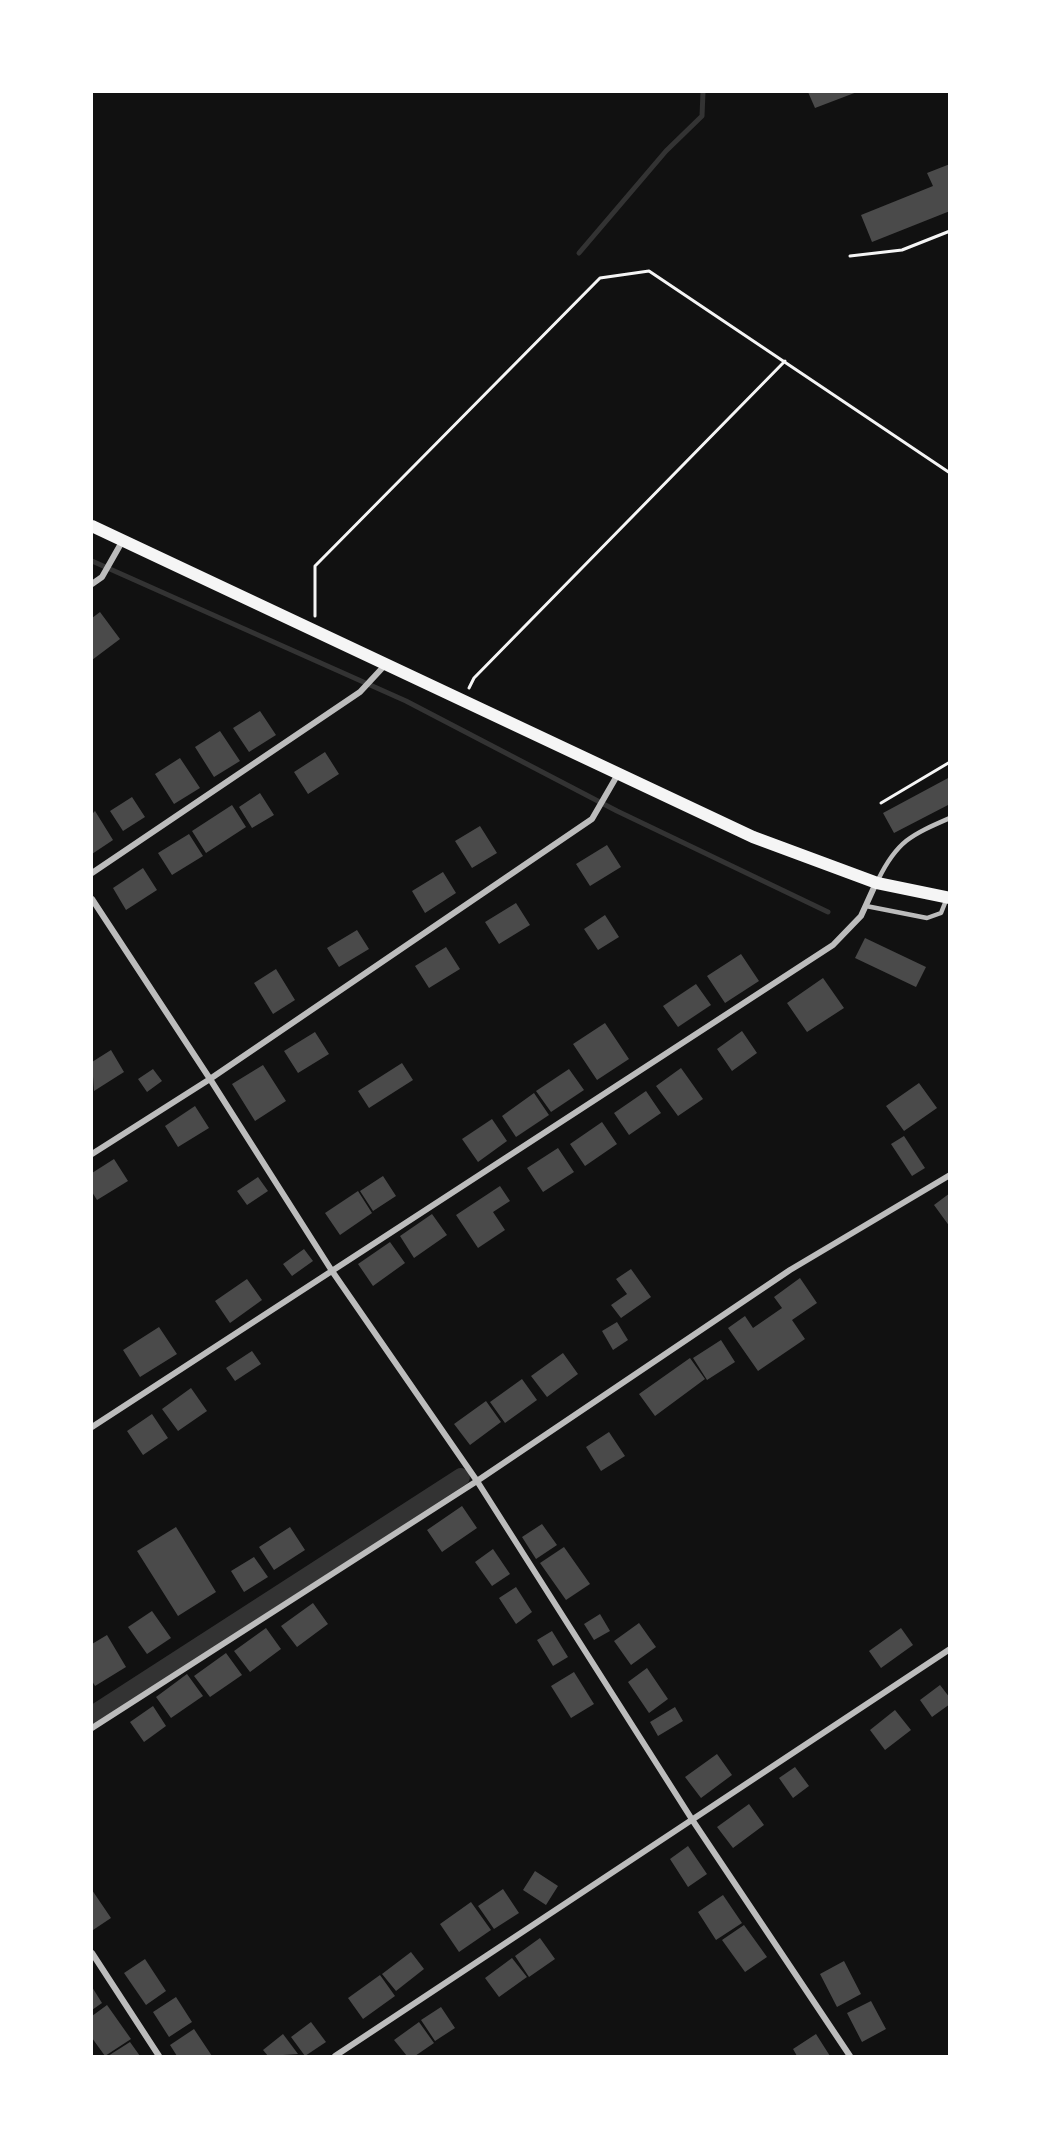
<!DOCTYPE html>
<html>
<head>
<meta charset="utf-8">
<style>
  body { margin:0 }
  #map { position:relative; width:1041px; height:2148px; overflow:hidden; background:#111; font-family:Signika,sans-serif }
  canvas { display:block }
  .frame { position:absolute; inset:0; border:93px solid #fff; pointer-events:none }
</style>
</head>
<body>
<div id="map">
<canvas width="1041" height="2148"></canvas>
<div class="frame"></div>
</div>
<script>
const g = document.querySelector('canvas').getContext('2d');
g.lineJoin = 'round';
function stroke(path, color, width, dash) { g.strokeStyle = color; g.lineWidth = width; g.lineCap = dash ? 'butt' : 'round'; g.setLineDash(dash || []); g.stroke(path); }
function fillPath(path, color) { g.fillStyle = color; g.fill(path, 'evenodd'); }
const stream = new Path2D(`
  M579,253L666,151L702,116L703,92
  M92,561L406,701L617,811L828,912`);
const canal = new Path2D(`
  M92,1715L461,1477`);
const building = new Path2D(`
  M808,92H857L815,108Z
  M950,164V211L872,242L861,215L933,186L927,173Z
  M100,612L120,639L92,660V618Z
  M260,711L276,735L249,752L233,728Z
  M220,731L240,761L214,777L195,747Z
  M325,752L339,774L308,794L294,772Z
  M180,758L200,788L174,804L155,774Z
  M950,777V804L894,833L883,813Z
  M260,793L274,815L252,828L239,807Z
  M132,797L145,817L123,831L110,811Z
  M232,805L246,827L206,853L192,831Z
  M95,811L113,840L92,854V814Z
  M480,826L497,853L472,868L455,841Z
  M189,834L203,856L172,875L158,853Z
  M607,845L621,867L590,886L576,864Z
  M143,868L157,890L126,910L113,888Z
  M443,872L456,893L425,913L412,891Z
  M516,903L530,925L499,944L485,922Z
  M605,915L619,937L598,950L584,929Z
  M357,930L369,949L339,967L327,948Z
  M865,938L926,967L916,987L855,958Z
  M446,947L460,969L429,988L415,966Z
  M741,954L759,981L725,1003L707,976Z
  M276,969L295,1000L273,1014L254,983Z
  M823,978L844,1008L807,1032L787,1003Z
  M696,984L711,1005L678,1027L663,1006Z
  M605,1023L629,1059L597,1080L573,1044Z
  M742,1031L757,1053L732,1071L717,1049Z
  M315,1032L329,1054L298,1073L284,1051Z
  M111,1050L124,1072L94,1091L92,1062Z
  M402,1063L413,1080L369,1108L358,1091Z
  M263,1065L286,1101L255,1121L232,1084Z
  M681,1068L703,1099L678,1116L656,1086Z
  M153,1069L162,1081L147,1092L138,1079Z
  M569,1069L584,1090L551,1112L536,1091Z
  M919,1083L937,1108L904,1131L886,1106Z
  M646,1091L661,1113L629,1135L614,1113Z
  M534,1093L549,1115L516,1137L502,1116Z
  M195,1106L209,1128L178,1147L165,1126Z
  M492,1119L507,1141L478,1162L462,1139Z
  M602,1122L617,1144L585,1166L570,1144Z
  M904,1136L925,1168L912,1176L891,1144Z
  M558,1148L574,1172L543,1192L527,1168Z
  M114,1159L128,1181L97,1200L92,1192V1173Z
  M383,1176L396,1196L373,1211L360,1191Z
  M258,1177L268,1191L247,1205L237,1191Z
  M500,1186L510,1201L493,1212L505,1230L478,1248L456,1215Z
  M358,1191L372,1213L340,1235L325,1213Z
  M950,1193V1227L934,1205Z
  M432,1214L447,1235L414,1258L400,1236Z
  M390,1242L405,1263L373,1286L358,1264Z
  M304,1249L313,1261L292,1276L283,1264Z
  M631,1269L651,1297L621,1318L611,1305L627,1294L616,1279Z
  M800,1278L817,1303L792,1320L805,1339L758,1371L728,1328L745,1316L753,1328L782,1308L774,1297Z
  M247,1279L262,1300L230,1323L215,1301Z
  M617,1322L628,1340L613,1350L602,1331Z
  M159,1327L177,1354L140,1377L123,1350Z
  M721,1340L735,1362L707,1380L693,1358Z
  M252,1351L261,1364L235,1381L226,1368Z
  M563,1353L578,1374L547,1397L531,1376Z
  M690,1358L705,1379L655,1416L639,1394Z
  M522,1379L537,1400L505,1423L490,1402Z
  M191,1388L207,1411L178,1431L162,1409Z
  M486,1401L501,1422L470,1445L454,1424Z
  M152,1414L168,1438L143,1455L127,1431Z
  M609,1432L625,1456L601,1471L586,1447Z
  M462,1506L477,1528L442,1552L427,1530Z
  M542,1524L557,1545L536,1559L522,1537Z
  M176,1527L216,1592L178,1616L137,1551Z
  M290,1527L305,1550L274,1570L259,1547Z
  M564,1547L590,1584L566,1600L540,1563Z
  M493,1549L510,1574L492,1586L475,1562Z
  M254,1557L268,1577L244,1592L231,1571Z
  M516,1587L532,1612L516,1624L499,1598Z
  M313,1603L328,1624L297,1647L281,1626Z
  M152,1611L171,1638L147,1654L128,1627Z
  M600,1614L610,1631L594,1640L584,1624Z
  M639,1623L656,1647L631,1665L614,1641Z
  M266,1628L281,1649L250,1672L234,1651Z
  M901,1628L913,1645L881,1668L869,1651Z
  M552,1631L568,1657L553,1666L537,1640Z
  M107,1635L126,1667L95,1686L92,1681V1644Z
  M226,1653L242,1675L210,1697L194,1676Z
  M647,1668L668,1699L649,1713L628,1682Z
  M574,1672L594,1704L571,1718L551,1686Z
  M187,1674L203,1696L171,1718L156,1697Z
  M940,1685L950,1698V1704L932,1717L920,1700Z
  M153,1706L166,1726L144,1742L130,1722Z
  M675,1707L683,1721L658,1736L650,1722Z
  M895,1710L911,1730L885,1750L870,1730Z
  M717,1754L732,1775L701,1798L685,1777Z
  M795,1767L809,1786L793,1798L779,1778Z
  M749,1804L764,1825L733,1848L717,1827Z
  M688,1846L707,1874L688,1887L670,1859Z
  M535,1871L558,1886L546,1905L523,1890Z
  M503,1889L519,1913L494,1929L478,1906Z
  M92,1890L111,1918L93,1930L92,1929Z
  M723,1895L742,1923L716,1940L698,1912Z
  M471,1902L491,1930L459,1952L440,1924Z
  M744,1925L767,1957L745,1972L722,1940Z
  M540,1938L555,1959L529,1977L515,1956Z
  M411,1952L424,1969L396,1991L382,1974Z
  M512,1958L527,1977L499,1997L485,1978Z
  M145,1959L166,1991L146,2005L124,1973Z
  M844,1961L861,1994L837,2007L820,1974Z
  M380,1975L395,1996L363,2019L348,1998Z
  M92,1987L102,2003L92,2010Z
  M176,1997L192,2022L169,2037L153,2012Z
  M871,2001L886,2029L862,2042L847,2013Z
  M107,2005L131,2039L105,2056L92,2038V2016Z
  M441,2007L455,2028L435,2041L421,2020Z
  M311,2022L326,2042L305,2056L291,2037Z
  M419,2022L434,2043L415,2056H407L394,2040Z
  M194,2029L212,2056H177L170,2045Z
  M283,2034L298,2054L268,2056L263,2050Z
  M816,2034L830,2056H797L793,2049Z
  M130,2042L140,2056H108Z`);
const path = new Path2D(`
  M850,256L902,250L950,231
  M315,616V566L600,278L649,271L950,473
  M469,688L474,678L785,361
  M881,803L950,762`);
const service = new Path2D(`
  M878,880C897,841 911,835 950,818
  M866,906L927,918L941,913L947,898`);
const minor = new Path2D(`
  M92,584L102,577L123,540
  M92,873L360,692L386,664
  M92,899L210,1079L332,1271L477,1481L693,1821L850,2056
  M92,1154L210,1079L592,819L618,774
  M92,1427L833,945L861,916L876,883
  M92,1728L477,1481L790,1270L950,1175
  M92,1953L159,2056
  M335,2056L950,1649`);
const secondary = new Path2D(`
  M92,526L753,837L877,883L950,898`);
stroke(stream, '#333', 5);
stroke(canal, '#333', 18);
fillPath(building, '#4a4a4a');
stroke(path, '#f5f5f5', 3);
stroke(service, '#bcbcbc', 4.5);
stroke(minor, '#bcbcbc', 6);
stroke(secondary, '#f5f5f5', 12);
</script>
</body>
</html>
